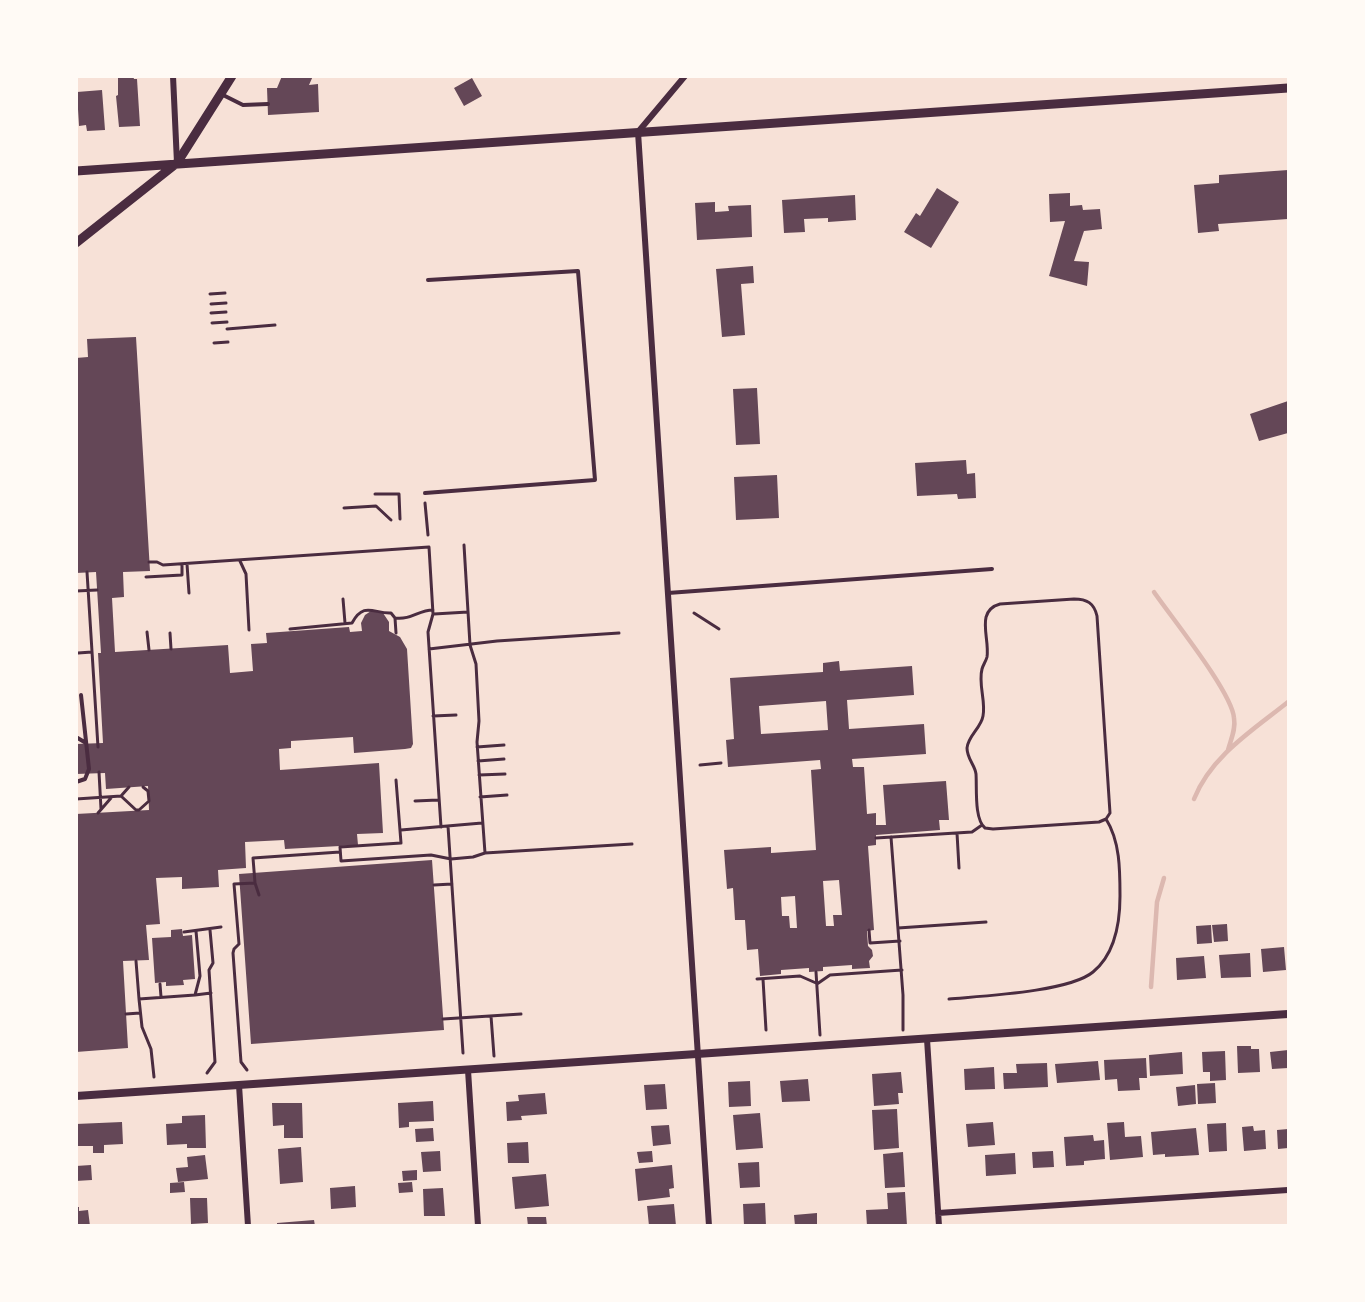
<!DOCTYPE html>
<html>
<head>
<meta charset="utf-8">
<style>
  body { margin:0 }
  #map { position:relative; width:1365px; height:1302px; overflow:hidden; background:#f7e1d7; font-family:Lato,sans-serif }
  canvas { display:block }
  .frame { position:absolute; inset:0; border:78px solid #fffaf5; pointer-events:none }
</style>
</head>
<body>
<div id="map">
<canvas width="1365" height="1302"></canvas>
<div class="frame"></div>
</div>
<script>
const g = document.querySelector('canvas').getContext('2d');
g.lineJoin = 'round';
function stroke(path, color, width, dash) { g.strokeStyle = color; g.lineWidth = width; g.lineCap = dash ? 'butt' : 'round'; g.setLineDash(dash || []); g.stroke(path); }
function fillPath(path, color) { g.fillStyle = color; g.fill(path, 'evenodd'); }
const stream = new Path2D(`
  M1154,592C1171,617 1232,692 1234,718C1236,729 1231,739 1228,750
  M1194,799C1211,756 1253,730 1288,702
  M1151,987L1157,902L1164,878`);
const building = new Path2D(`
  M118,76H133L134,79H137L140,126L119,127L116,96L118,95Z
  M282,76H313L309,85L318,84L319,112L268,115L267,88H277Z
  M472,78L482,96L464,106L454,88Z
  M102,90L105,130L87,131L86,125L79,126L77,92Z
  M1288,170V219L1218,224L1219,231L1198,233L1194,185L1219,183V175Z
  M937,188L959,202L931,248L904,232L916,213L920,216Z
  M1070,193V206L1082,205L1083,210L1100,209L1102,229L1084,231L1074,261L1089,262L1087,286L1049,276L1065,221L1050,222L1049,194Z
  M855,195L856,220L828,222V218L804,219L805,232L784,233L782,200Z
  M715,202V212L729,211L728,206L751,205L752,237L697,240L695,203Z
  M753,266L754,283L741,284L745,335L722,337L716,269Z
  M136,337L150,571L123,572L124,597L112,598L115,652L228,645L230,673L253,671L251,644L267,643L266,633L349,627L350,632L362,631L361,623L365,615L371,611L383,613L389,622V631L400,637L407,649L413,744L411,748L405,749L354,753L353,737L291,741V748L279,749L280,770L379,763L383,833L357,834L358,845L285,849L284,840L245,842L246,868L218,870L219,887L182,889V877L156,878L160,924L146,925L149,960L123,961L128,1048L76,1052V814L149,810L148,786L106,789L105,773L76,774V744L103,743L98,653H101L96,572L76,573V358L88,357L87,339Z
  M757,388L760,444L736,445L733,389Z
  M1288,401V433L1259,441L1250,414Z
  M966,460L967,474L975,473L976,498L958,499L957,494L917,496L915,463Z
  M777,475L779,518L736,520L734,477Z
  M839,661L840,671L912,666L914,695L847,700L849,729L924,724L926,754L852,759L853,767H864L867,814L876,813V825H886L883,785L946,781L949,820H939L940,830L876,835V845L868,846L874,930L867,931L868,946L872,950L873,956L869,961L870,968L852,969V965L823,967V971L809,972V968L781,970V974L760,976L758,949L747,950L745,920H735L733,888L727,889L724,850L771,847V853L816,850L811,770L821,769L820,760L728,767L726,740L734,739L730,678L823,672V663ZM826,701L828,730L761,734L759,706ZM839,880L842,915H833L834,926H826L823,881ZM795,896L797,928H790L789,916H782L781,897Z
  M432,860L444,1030L251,1044L239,874Z
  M1227,924L1228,941L1214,942L1212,925Z
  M1211,925L1212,943L1197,944L1196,926Z
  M182,929L183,936L192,935L195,979L183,980L184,985L166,986V982L155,983L152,938L171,937V930Z
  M1284,947L1286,970L1263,972L1261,949Z
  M1250,953L1251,977L1221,978L1219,955Z
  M1204,956L1206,978L1177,980L1176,958Z
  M1237,1046H1251V1049H1259L1260,1072L1238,1073Z
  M1288,1050V1068L1272,1069L1270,1052Z
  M1225,1051L1226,1080L1210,1081V1072H1203L1202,1052Z
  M1182,1052L1183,1074L1150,1076L1149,1055Z
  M1146,1058L1147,1078H1139L1140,1090L1118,1091L1117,1079L1105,1080L1104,1060Z
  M1098,1061L1100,1080L1057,1083L1055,1064Z
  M1047,1063L1048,1087L1004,1089L1003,1073H1017L1016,1064Z
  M994,1067L995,1089L965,1090L964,1069Z
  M901,1072L903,1093H898L899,1104L874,1106L872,1074Z
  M808,1079L810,1101L782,1102L780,1081Z
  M750,1081L751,1106L729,1107L728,1082Z
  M1215,1083L1216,1103L1198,1104L1197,1084Z
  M665,1084L667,1109L646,1110L644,1085Z
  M1195,1085L1196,1104L1178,1106L1176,1087Z
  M545,1093L547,1114L521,1116L522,1120L507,1121L506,1102L519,1101L518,1095Z
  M433,1101L434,1121L409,1122V1127L399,1128L398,1103Z
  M272,1103H302L303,1138H284V1125L273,1126Z
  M897,1109L899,1148L874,1150L872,1110Z
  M760,1113L763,1148L736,1150L733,1115Z
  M205,1115L206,1148H187V1144L167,1145L166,1124L182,1123V1116Z
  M122,1122L123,1144L104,1145V1153H93V1146H76V1124Z
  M993,1122L995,1145L968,1147L966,1124Z
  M1124,1122L1125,1137L1141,1136L1143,1157L1110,1160L1107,1123Z
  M1226,1123L1227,1151L1209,1152L1207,1124Z
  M669,1125L671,1144L653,1146L651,1126Z
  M1253,1126L1254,1131L1265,1130L1266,1149L1244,1151L1242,1127Z
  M433,1128L434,1141L416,1142L415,1129Z
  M1196,1128L1199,1155L1165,1157V1154L1153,1155L1151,1132Z
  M1288,1129V1148L1278,1149L1277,1130Z
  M1093,1135L1094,1141L1104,1140L1105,1159L1084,1161V1165L1066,1166L1064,1137Z
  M528,1142L529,1163H508L507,1143Z
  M301,1147L303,1182L280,1184L278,1149Z
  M440,1151L441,1171L423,1172L421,1152Z
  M652,1151L653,1162L639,1163L637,1152Z
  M1053,1151L1054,1167L1033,1168L1032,1152Z
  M903,1152L905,1187L885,1188L883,1154Z
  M1015,1153L1016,1174L986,1176L985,1155Z
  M205,1155L208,1179L178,1182L176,1168L188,1167L187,1157Z
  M759,1162L760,1187L740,1188L738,1163Z
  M91,1165L92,1180L76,1181V1166Z
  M672,1165L674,1188L669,1189L670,1197L638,1201L635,1169Z
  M417,1170V1180L403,1181L402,1171Z
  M546,1174L549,1206L515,1209L512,1177Z
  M184,1182L185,1192L170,1193V1183Z
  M412,1182L413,1192L399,1193L398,1183Z
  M355,1186L356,1207L331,1209L330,1188Z
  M443,1188L445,1216H424L423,1189Z
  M905,1192L907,1226H867L866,1210L888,1209L887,1193Z
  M190,1198H207L208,1223L191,1224Z
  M765,1203L766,1226H744L743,1204Z
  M674,1204L676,1226H649L647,1206Z
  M76,1207H79V1211L88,1210L90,1226H76Z
  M817,1213V1226H795L794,1215Z
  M527,1217H546L547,1226H528Z
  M314,1220L315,1226H277V1223Z`);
const path = new Path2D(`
  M210,294L225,293
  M211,304L226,303
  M211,313L226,312
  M212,323L227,322
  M227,329L275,325
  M214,343L228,342
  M375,494H399L400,519
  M425,503L428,535
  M344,508L376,506L391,520
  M464,545L470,645L476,664L479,721L477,742L485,853
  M240,561L246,574L249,630
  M149,562H157L163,565L429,547L433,614L428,632L441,827
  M187,564L189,593
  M87,572L98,747
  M146,577L182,575V564
  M76,591L97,590
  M343,599L345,623
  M1074,599C1087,599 1094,603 1097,616L1110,813L1106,819L1099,822L993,829L985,828C974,819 977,788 976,774C975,765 967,759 967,748C968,736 981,728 983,716C986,701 978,684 982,669C983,665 986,661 987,657C990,638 975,611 1000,604Z
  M694,613L719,629
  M434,614L468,612
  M395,618C412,620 418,610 433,610
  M290,629L352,623C364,601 374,614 391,613L395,618L396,633
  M147,632L149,650
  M170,633L171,649
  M429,649L497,641L619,633
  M78,653L92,652
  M433,716L456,715
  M477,747L504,745
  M478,761L504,759
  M700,765L721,763
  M99,772L101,809
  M479,775L505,774
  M396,780L401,843L340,847L341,861L431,855L451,859L473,857L485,853L632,844
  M121,796L136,810H139L149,801L148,791L143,787
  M480,797L507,795
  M76,799L121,796L129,787
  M415,801L438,800
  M98,813L111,798
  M448,826L463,1053
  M401,830L482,823
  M957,833L959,868
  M891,837L903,995V1030
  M876,838L972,832L982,825
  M434,885L452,884
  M259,895L255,883L253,858L340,852
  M898,928L986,922
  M869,930L870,943L900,941
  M184,932L221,927
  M136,961L139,999
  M816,972L820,1035
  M757,979L800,976L816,983
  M763,979L766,1030
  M160,984L161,997
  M817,984L830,975L902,970
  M195,995L211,993
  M949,999C981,996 1069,992 1093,972C1115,954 1120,922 1120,896C1120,870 1120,841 1106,819
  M126,1014L140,1013
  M491,1016L494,1056
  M443,1019L521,1014
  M247,1070L241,1062L233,953L234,949L239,944L234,884L255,883
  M207,1073L215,1062L209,970L213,963L210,930
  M154,1077L151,1049L142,1027L139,999L195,995L200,976L196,931`);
const service = new Path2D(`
  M221,94L243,105L268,104
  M425,493L595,480L578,271L428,280
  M668,593L992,569
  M76,737L86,743
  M76,782L85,779L89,769L81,695`);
const minor = new Path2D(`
  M173,76L177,163
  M685,76L638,132L709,1226
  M927,1039L939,1226
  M468,1070L478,1226
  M239,1085L248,1226
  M938,1213L1288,1190`);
const tertiary = new Path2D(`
  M76,1096L1288,1014`);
const secondary = new Path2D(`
  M76,171L1288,88
  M76,243L177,163L232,76`);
stroke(stream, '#dcb8b0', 4.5);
fillPath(building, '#644757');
stroke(path, '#4a2c40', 3);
stroke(service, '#4a2c40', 4);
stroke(minor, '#4a2c40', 6);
stroke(tertiary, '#4a2c40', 8);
stroke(secondary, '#4a2c40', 9);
</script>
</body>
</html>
